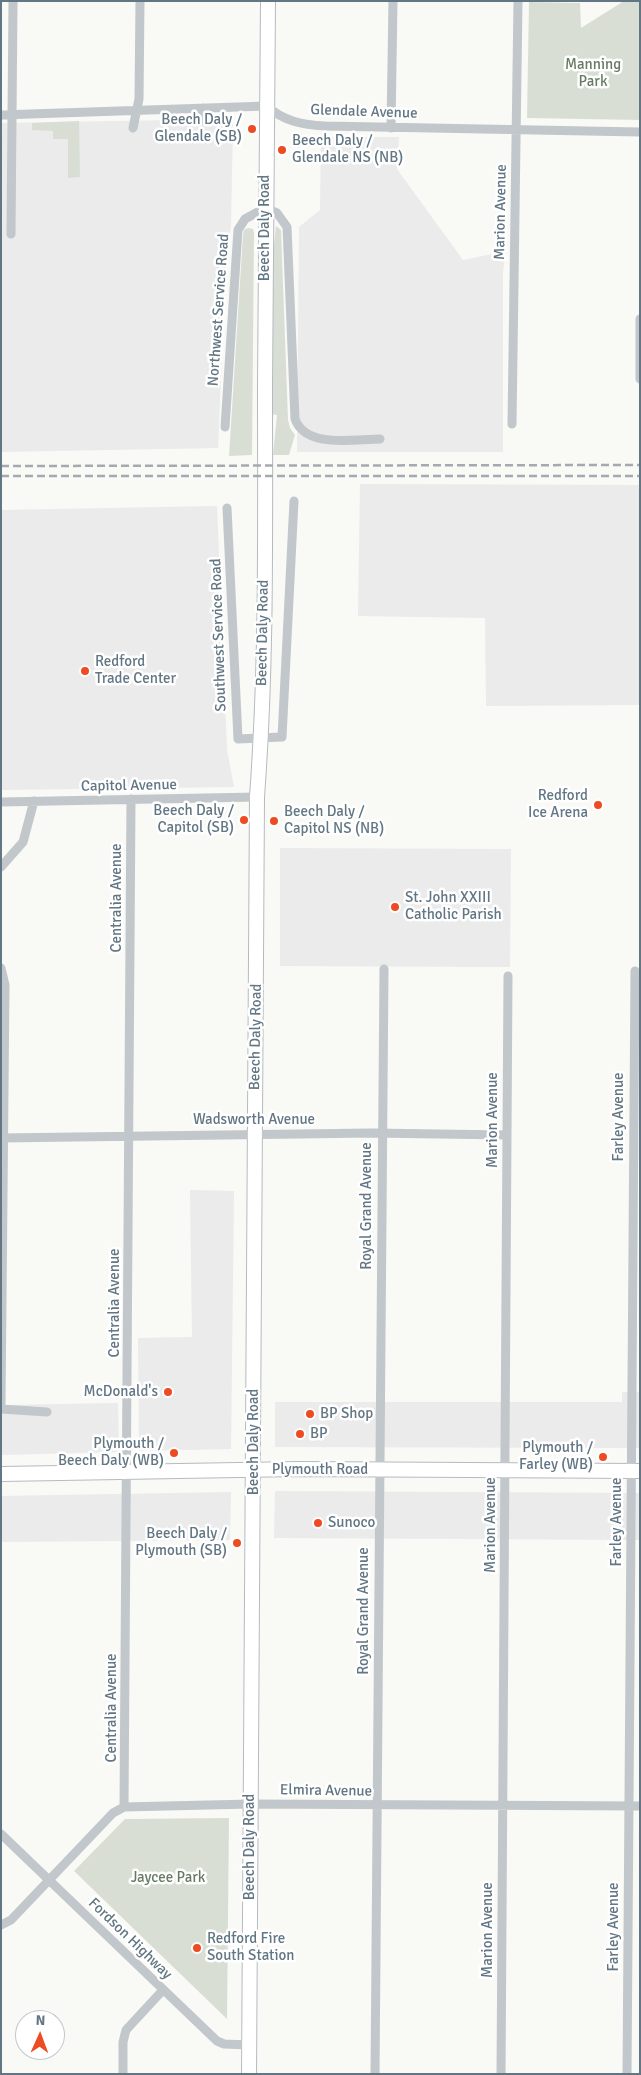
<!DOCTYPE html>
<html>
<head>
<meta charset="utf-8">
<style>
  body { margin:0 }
  #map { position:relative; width:641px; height:2075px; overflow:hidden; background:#f9f9f6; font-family:Signika,sans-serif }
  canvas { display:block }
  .frame { position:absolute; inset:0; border:2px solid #627683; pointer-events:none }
  .north { position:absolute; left:15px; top:2010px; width:50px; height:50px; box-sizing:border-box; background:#fff; border:1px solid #c0c8cd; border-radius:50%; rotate:2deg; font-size:14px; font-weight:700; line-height:20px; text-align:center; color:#627683 }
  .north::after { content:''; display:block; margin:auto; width:18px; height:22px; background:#ed4b22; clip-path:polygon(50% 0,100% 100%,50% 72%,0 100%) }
</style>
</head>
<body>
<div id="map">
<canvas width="641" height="2075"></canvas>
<div class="frame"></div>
<div class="north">N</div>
</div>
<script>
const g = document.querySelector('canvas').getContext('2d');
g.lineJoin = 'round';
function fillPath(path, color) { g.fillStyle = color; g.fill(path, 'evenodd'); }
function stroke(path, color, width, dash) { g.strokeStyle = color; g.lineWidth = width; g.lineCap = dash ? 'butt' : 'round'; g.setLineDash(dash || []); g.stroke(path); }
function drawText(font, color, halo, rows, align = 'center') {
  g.font = font + ' Signika,sans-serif'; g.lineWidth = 5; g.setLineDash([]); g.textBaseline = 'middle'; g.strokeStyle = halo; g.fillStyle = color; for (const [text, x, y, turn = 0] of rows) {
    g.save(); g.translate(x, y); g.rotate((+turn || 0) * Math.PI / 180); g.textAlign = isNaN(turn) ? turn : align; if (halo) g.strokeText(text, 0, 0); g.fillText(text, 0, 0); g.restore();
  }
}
const built = new Path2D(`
  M233,119L231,225L225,282L218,448L1,452V123Z
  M321,137H399L397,169L463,260L497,253L506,248L503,273V452H297L299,227L320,210Z
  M360,484L640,485V705L486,706L485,618L358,616Z
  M217,506L227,750L234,787L1,790V510Z
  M280,848L511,849L510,967L280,966Z
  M190,1190L234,1191L231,1449L139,1451L138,1338L192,1337Z
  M622,1392H640V1448L275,1447V1402H622Z
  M118,1403L119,1452L1,1455V1405Z
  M275,1491L640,1493V1540L274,1538Z
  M231,1492L230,1540L1,1542V1496Z`);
const green = new Path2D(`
  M624,1L640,2V120L527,118L529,2L580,3L581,28Z
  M79,121L80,177L68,178V139H53V131L32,130V123Z
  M276,226L281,230L288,420L290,428L295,435L289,455H273L277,415L271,414L272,263Z
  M248,228L253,229L254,233L252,455L229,456L243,235L244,230Z
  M229,1818L227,2019L74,1871L125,1819Z`);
const street = new Path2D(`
  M203,108L204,121
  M1,115L267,106C283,121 303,125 325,126L640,132
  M133,128L139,99L140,1
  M391,128L393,1
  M11,234L13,1
  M640,319V379
  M512,424L518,1
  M225,427L238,230L245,219L265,208L277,213L287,227L295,419C306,449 354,439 380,439
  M227,508L238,739L282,737L294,501
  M1,802L257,797
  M1,867L23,842L34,801
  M1,968L5,985L1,1404
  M1,1138L372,1133L507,1135
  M1,1409L47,1412
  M124,1807L131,799
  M1,1834L217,2041L224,2044L249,2045
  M1,1925L11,1920L113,1813L124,1807L251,1804L640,1806
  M123,2074V2042L126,2030L163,1990
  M375,2074L384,969
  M501,2074L508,976
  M627,2074L635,971`);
const secondary = new Path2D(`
  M1,1474L298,1469L640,1471
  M249,2074L257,797C267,661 265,523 265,385C265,257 266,129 268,1`);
const rail = new Path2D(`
  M1,466L640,465
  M1,476H640`);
const markers = [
  [252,129,5,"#ed4b22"],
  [282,150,5,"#ed4b22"],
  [85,671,5,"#ed4b22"],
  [598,805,5,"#ed4b22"],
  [244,820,5,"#ed4b22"],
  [274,821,5,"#ed4b22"],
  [395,907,5,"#ed4b22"],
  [168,1392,5,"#ed4b22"],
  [310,1414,5,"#ed4b22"],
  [300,1434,5,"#ed4b22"],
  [174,1453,5,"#ed4b22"],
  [603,1457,5,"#ed4b22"],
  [318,1523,5,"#ed4b22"],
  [237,1543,5,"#ed4b22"],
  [197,1948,5,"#ed4b22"]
];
const parkNames = [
  ["Manning",593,65],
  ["Park",593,82],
  ["Jaycee Park",168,1878]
];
const streetNames = [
  ["Glendale Avenue",364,112,2],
  ["Marion Avenue",501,212,-89],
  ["Beech Daly Road",265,228,-90],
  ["Northwest Service Road",219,310,-86],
  ["Beech Daly Road",263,633,-89],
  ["Southwest Service Road",219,635,-92],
  ["Capitol Avenue",129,786,-1],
  ["Centralia Avenue",117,898,-90],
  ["Beech Daly Road",256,1037,-89],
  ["Farley Avenue",619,1117,-90],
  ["Wadsworth Avenue",254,1120],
  ["Marion Avenue",493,1120,-90],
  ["Royal Grand Avenue",367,1206,-90],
  ["Centralia Avenue",115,1303,-90],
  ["Beech Daly Road",254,1442,-90],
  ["Plymouth Road",320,1470],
  ["Farley Avenue",617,1522,-90],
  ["Marion Avenue",491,1525,-90],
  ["Royal Grand Avenue",364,1611,-90],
  ["Centralia Avenue",112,1708,-90],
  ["Elmira Avenue",326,1791,1],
  ["Beech Daly Road",250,1847,-90],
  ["Farley Avenue",614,1927,-90],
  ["Marion Avenue",488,1930,-90],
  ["Fordson Highway",130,1939,44]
];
const poiNames = [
  ["Beech Daly /",242,120,"right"],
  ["Glendale (SB)",242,137,"right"],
  ["Beech Daly /",292,141],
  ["Glendale NS (NB)",292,158],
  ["Redford",95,662],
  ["Trade Center",95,679],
  ["Redford",588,796,"right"],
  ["Ice Arena",588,813,"right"],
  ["Beech Daly /",234,811,"right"],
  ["Capitol (SB)",234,828,"right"],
  ["Beech Daly /",284,812],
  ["Capitol NS (NB)",284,829],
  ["St. John XXIII",405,898],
  ["Catholic Parish",405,915],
  ["McDonald's",158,1392,"right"],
  ["BP Shop",320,1414],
  ["BP",310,1434],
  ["Plymouth /",164,1444,"right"],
  ["Beech Daly (WB)",164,1461,"right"],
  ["Plymouth /",593,1448,"right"],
  ["Farley (WB)",593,1465,"right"],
  ["Sunoco",328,1523],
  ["Beech Daly /",227,1534,"right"],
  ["Plymouth (SB)",227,1551,"right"],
  ["Redford Fire",207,1939],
  ["South Station",207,1956]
];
fillPath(built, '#eaebea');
fillPath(green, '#d9ded5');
stroke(secondary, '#b4bbc0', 16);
stroke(street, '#c2c7cb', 9);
stroke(secondary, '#fff', 14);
stroke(rail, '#a3abb1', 2.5, [8, 4]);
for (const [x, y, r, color] of markers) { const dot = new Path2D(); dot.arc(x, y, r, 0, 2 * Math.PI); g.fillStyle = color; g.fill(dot); stroke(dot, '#fff', 2); }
drawText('15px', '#677a62', '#fff', parkNames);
drawText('15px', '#627683', '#fff', streetNames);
drawText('15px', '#627683', '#fff', poiNames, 'left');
</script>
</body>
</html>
